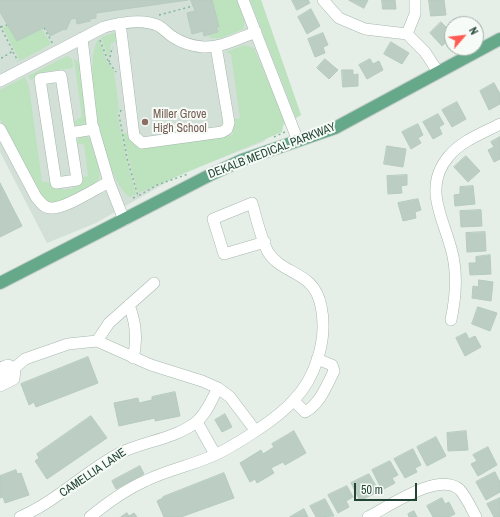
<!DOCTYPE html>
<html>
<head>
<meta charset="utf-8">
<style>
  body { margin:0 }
  #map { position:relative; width:500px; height:517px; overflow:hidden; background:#e5efe8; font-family:"Archivo Narrow",sans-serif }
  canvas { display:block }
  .north { position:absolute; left:444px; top:16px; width:40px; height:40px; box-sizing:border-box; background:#f6fbf7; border:1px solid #a1b2a9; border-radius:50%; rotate:62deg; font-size:11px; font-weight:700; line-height:16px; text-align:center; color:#214434 }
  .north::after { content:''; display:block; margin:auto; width:14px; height:18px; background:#ff5b53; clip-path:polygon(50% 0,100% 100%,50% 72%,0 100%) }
  .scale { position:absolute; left:354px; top:483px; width:63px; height:18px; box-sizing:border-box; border:2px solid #214434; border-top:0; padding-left:5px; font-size:12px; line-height:14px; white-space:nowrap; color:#214434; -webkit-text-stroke:3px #f6fbf7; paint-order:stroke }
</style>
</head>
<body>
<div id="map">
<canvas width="500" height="517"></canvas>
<div class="north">N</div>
<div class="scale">50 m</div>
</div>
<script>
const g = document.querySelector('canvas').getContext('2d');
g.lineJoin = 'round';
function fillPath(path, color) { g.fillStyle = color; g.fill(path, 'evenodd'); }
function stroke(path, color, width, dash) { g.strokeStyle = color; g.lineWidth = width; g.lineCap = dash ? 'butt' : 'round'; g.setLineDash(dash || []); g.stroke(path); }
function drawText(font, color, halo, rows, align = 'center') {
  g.font = font + ' "Archivo Narrow",sans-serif'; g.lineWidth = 4; g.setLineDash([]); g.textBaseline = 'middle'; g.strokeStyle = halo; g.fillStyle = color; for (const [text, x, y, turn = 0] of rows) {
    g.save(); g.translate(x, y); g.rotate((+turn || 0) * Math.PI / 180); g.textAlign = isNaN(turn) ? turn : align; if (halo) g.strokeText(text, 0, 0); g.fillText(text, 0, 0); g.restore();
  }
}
const built = new Path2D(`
  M0,0H261L301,115L282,126L263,142L181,174L96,223L47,243L0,152Z`);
const green = new Path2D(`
  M212,0H237L245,20L243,29L222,38H210L209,35L218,33L217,28L219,27Z
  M250,0H261L301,115L296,118Z
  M9,25L17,41L42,29L51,44L20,61L3,28Z
  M114,33L117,34V42L111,43L109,59L101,37Z
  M98,40L100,41L106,60L114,71L119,110L117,114L128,165L136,194L130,197C120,193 105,157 102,146C98,122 85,59 98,40Z
  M244,45L254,48L284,120L282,132L138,193L122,133L131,134L132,140L141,149L233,135L231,120L240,118L231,54L226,52Z
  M67,56L72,59L73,68L44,72L36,79L30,80L28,76Z
  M74,59L77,60L80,65L87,122L80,126L75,125L74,121L82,117Z
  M25,77L29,87L42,182H49C57,190 66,192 77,186L81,178L88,176L84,144H78L77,142L80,136H86L90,139L100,170L99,179L93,185L53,205L42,199V195L0,119V90Z`);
const building = new Path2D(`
  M0,0H188L96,13V18L90,19V21L77,24L76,18L71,19L66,30L64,29L50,36L45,27L17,41L0,12Z
  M191,0H212L219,27H216L218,32L204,36L203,31L192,34L187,13L195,11Z
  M292,0H308L310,3L297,10Z
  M349,0H368L364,8Z
  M382,0H395L396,9H383Z
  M429,0H444L446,15L431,16Z
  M311,9L320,26L307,34L298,17Z
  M441,22L452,33V37L442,46L430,33Z
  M323,33L328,45L323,47L325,53L315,57L308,39Z
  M391,42L409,53L402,64L384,54Z
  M325,59L338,70L329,79L317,68Z
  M370,59L373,64L379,61L383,70L367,79L359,65Z
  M342,70H353V75L358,74V86L343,87Z
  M494,83L500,94V104L489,110L480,91Z
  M457,102L466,119L452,127L442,110Z
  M438,114L444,124L439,127L442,134L433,139L423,122Z
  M418,124L423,135L418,138L421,143L411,149L402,132Z
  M500,137V159L494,162L488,150L494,147L491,142Z
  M387,146L406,149L403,167L384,164Z
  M466,156L480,171L468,182L454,167Z
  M407,175V185L401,186L402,193L388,194L387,176Z
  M0,183L22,226L0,237Z
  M473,186L475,204L455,206L454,195L460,194V187Z
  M418,199L421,210L415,212L416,218L403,221L398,203Z
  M481,210L482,226L461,227L460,211Z
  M485,232L486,251L467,252L466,233Z
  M490,255L491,274L470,275L469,263H476V257Z
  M479,280L493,282L491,301L472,298L473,286L478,287Z
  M478,307L497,313L490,331L472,324Z
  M466,333L469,339L475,336L481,347L465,356L456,338Z
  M88,357L98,383L36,407L34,402L29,405L21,384Z
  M175,392L180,416L155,421V418L119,426L114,403L138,398L139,403L152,400V397Z
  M225,414L232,427L222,432L215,420Z
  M91,416L107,438L47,479L35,461L39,458L37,454Z
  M294,431L306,453L285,465L283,462L271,468L274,473L257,483L255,479L250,482L240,463L261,450L263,454L274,447L272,444Z
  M466,431L468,450L448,451L447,433Z
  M436,437L446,456L427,466L417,447Z
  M488,447L497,465L478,476L471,464L477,461L473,455Z
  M413,449L421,465L415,468L417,472L405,478L394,459Z
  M390,461L398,475L392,478L395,483L382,490L372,470Z
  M140,466L144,474L116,489L112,481Z
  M16,470L17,474L21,473L29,495L5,503L3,497L0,498V476Z
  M495,472L500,482V492L486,500L476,482Z
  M224,473L234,498L181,517H164L157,501L163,498V497Z
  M369,474L379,491L360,501L351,483Z
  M347,486L353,497L346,501L349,507L338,513L328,495Z
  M442,498L445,504L449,502L455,514L449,517H433L427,506Z
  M500,498V517H494L487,504Z
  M325,499L334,516L316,517L310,506Z
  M304,509L308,517H290Z
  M414,511L417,517H409L408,514Z
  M127,513L129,516L134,513L137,517H121Z`);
const path = new Path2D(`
  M159,15L193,6
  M0,26L13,51L0,59
  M1,27L7,25
  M44,28L53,44
  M100,40L108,61L116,72
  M13,52L18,61
  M109,62L112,48H113
  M121,110L119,115L127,158L138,196L157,185L188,174
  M274,137L285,132
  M133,198L138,196`);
const minor = new Path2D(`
  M243,0L298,141
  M323,0L339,18L365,29L407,34L425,52L438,72
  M120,23L134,136L142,143L222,132L227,129L229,123L216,46
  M407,34L415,14V0
  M82,38L92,124L109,182L124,220
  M61,76L77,180L56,183L40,79Z
  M0,81L104,27C120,23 143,18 159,26C164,29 168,34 173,37C182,43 193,46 203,47C221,48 239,38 256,32
  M0,129L36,197C40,202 44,208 51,208C65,209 95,189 109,182
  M70,133L94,129
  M129,305C136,323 138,339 133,358
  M451,320C455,301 457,281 454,262C449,225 419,191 449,156C461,141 483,133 500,124
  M97,341L109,323L154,283
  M0,368L8,365L15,368
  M0,377L10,372L25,359L68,344L97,341L151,365L202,381L218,388L230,397L255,430
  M0,386L14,379L15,369
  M294,401L305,412C320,404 327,385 334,371L332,365L317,359
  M197,422L215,454
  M20,517C57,501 83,473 118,454C143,441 172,440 195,423C206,415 212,399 218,388
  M90,517C107,503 125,490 145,481C169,469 195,465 219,453C240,442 277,419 293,401C316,378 328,338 321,306C314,270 283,276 268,252C261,239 256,217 252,203L213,219L224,254L265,242
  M368,517C388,507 440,470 460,490C467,498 471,508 476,517`);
const major = new Path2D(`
  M0,283L210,175L242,160L335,128L500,39`);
const markers = [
  [145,122,4,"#8d6e63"]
];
const educationNames = [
  ["Miller Grove",153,115],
  ["High School",153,129]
];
const streetNames = [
  ["DEKALB MEDICAL PARKWAY",272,151,-21],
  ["CAMELLIA LANE",93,473,-34]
];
fillPath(built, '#d2e0d7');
fillPath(green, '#bce2be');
fillPath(building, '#bccec3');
stroke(building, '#b6cabe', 1);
stroke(minor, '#a6b8ae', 12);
stroke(major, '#c1cbc6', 14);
stroke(path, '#82b69b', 1.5, [2, 3]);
stroke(minor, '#fff', 11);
stroke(major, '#65a98a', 12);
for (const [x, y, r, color] of markers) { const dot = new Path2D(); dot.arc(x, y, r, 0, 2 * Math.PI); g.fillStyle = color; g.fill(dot); stroke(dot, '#f6fbf7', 1.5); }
drawText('12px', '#785e54', '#f6fbf7', educationNames, 'left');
drawText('12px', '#214434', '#f6fbf7', streetNames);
</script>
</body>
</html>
